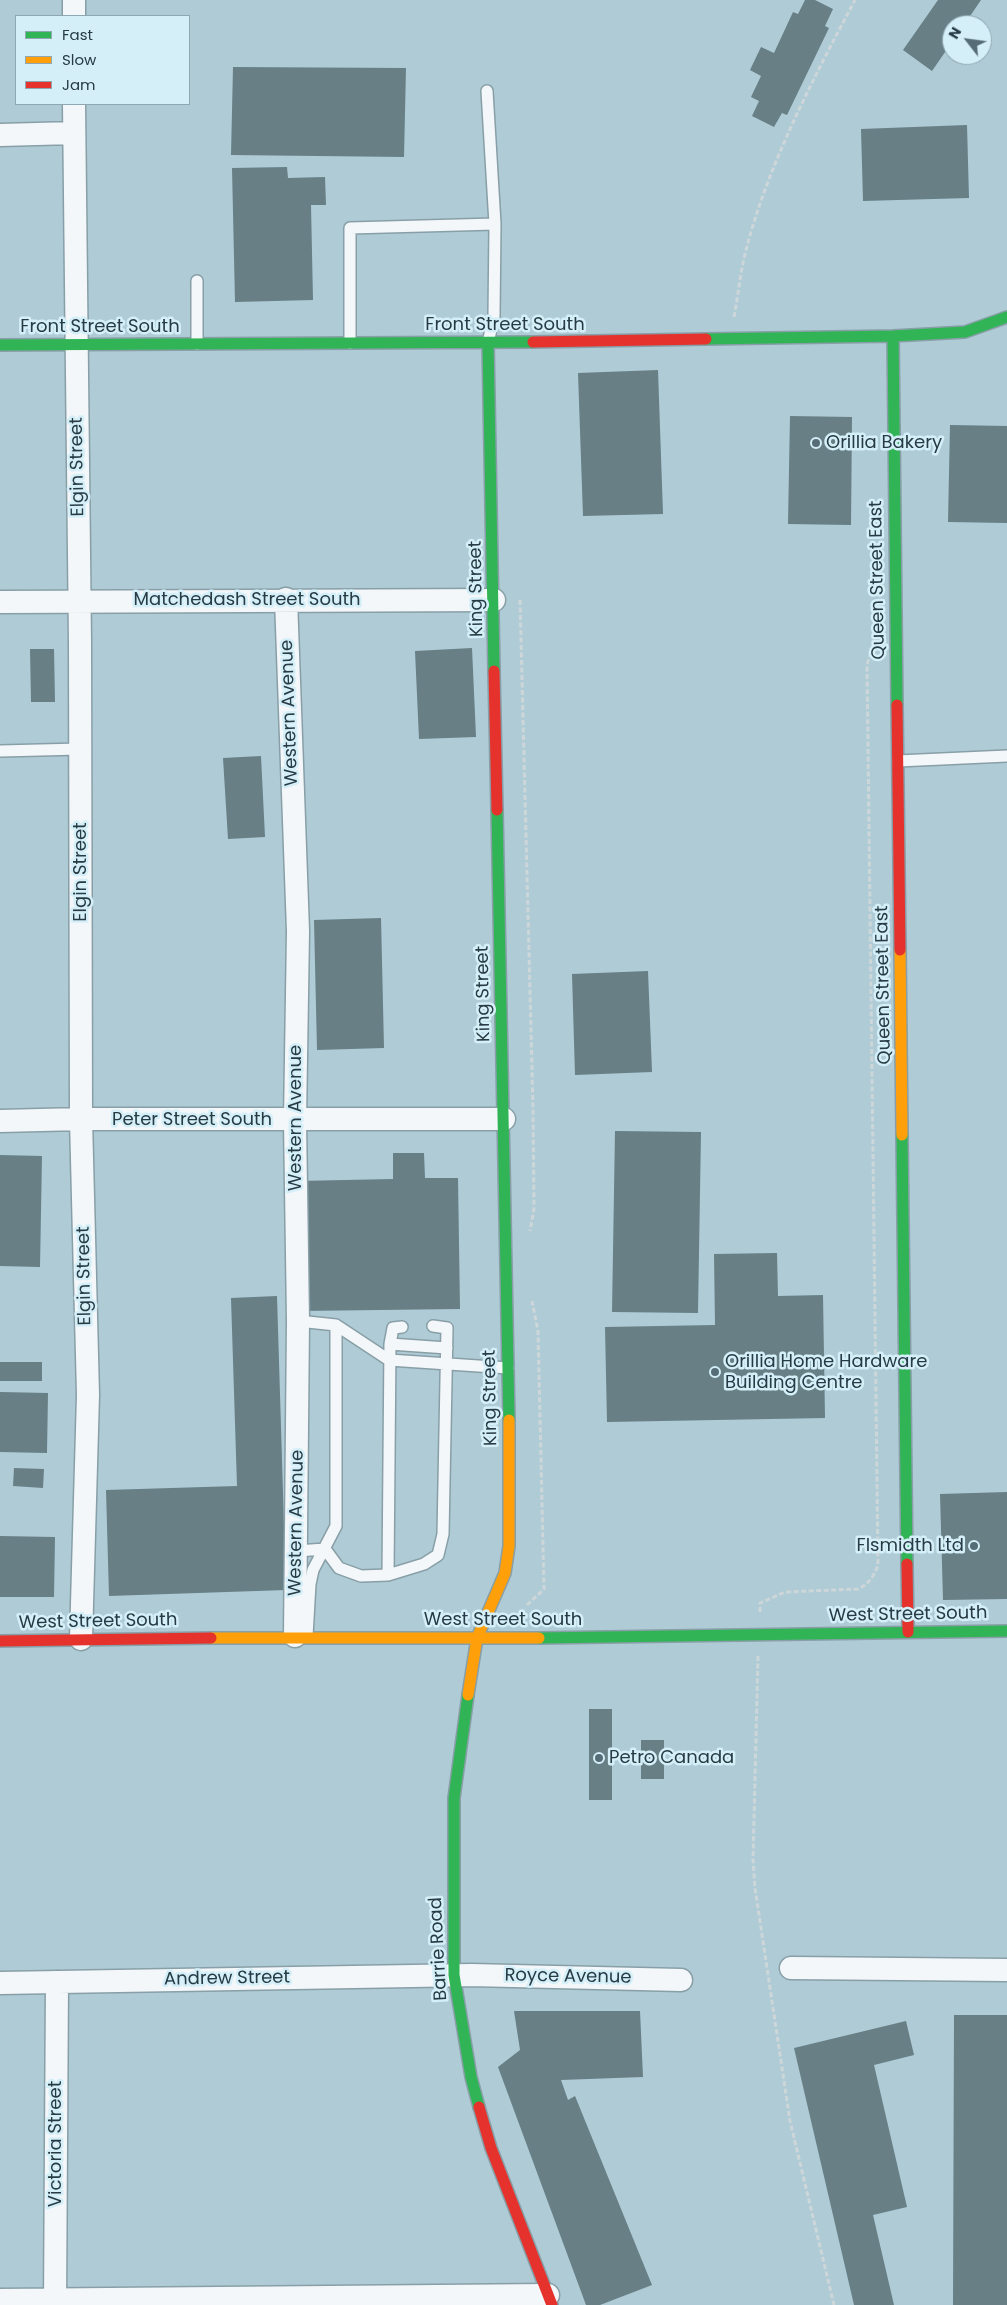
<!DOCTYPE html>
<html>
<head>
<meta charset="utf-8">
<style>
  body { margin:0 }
  #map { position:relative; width:1007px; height:2305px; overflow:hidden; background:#afcbd6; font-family:Poppins,sans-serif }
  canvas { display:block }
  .legend { position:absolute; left:15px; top:15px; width:175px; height:90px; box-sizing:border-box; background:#d5eff9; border:1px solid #8fa7b1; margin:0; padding:6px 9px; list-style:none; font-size:15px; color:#263b44 }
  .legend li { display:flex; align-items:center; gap:10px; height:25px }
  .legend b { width:25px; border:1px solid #8fa7b1 }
  .north { position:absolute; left:942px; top:15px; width:50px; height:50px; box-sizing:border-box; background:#d5eff9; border:1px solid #8fa7b1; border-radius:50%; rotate:300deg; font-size:14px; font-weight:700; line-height:20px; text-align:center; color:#263b44 }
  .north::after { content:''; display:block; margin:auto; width:18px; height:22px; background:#566d77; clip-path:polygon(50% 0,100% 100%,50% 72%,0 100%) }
</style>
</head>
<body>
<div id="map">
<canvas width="1007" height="2305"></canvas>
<ul class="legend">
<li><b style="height:6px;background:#30b455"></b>Fast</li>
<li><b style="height:6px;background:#ff9f0a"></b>Slow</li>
<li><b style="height:6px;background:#e5322d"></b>Jam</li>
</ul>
<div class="north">N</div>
</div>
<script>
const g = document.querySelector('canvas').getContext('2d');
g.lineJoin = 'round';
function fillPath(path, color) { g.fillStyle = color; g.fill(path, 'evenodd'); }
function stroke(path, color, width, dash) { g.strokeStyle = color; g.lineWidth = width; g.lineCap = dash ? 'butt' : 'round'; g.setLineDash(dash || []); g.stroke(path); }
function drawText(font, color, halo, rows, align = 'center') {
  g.font = font + ' Poppins,sans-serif'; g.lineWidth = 5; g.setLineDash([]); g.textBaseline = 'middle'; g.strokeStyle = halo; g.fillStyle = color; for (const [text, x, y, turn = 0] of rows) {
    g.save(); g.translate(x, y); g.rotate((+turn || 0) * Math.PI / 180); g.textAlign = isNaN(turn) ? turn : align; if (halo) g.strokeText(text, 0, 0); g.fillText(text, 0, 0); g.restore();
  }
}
const building = new Path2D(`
  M805,0H815L833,9L825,26L829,28L787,115L782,113L774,127L752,116L759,101L751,97L761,76L750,70L761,47L774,53L793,12L798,14Z
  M938,0H981L964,25H952V42L932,71L903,50Z
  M233,67L406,68L404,157L231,155Z
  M967,125L969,198L863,201L861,129Z
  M287,167L288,178L325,177L326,205H311L313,300L235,302L232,168Z
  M658,370L663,514L583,516L578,373Z
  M790,416L852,417L851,525L788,524Z
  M950,425L1007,426V523L948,522Z
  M472,648L476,737L419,739L415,651Z
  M30,649H54L55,702H31Z
  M261,756L265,837L228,839L223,758Z
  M381,918L384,1048L317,1050L314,920Z
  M648,971L652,1072L575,1075L572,974Z
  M615,1131L701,1132L698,1313L612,1312Z
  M393,1153H424L425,1178H458L460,1309L299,1311L298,1181L393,1179Z
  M0,1155L42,1156L40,1267L0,1266Z
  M777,1253L778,1296L823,1295L825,1418L607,1422L605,1327L715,1325L714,1254Z
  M277,1296L286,1590L109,1596L106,1490L237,1486L231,1298Z
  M0,1362H42V1381H0Z
  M0,1392L48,1393L47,1453L0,1452Z
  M14,1468L44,1469L43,1488L13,1486Z
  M1007,1492V1599L943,1600L940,1494Z
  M0,1536L55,1537L54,1597H0Z
  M589,1709H612V1800H589Z
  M641,1740H664V1779H641Z
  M514,2011H640L643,2077L561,2080L568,2100L575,2096L652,2285L600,2305H586L498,2067L520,2050Z
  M954,2015H1007V2305H953Z
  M906,2021L914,2055L874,2065L907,2207L873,2215L894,2305H854L794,2048Z`);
const path = new Path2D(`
  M734,317C738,296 740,275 745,254C767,166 813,79 855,0
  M520,600L533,1109L534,1209L530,1231
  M527,1605L544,1589L538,1331L532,1301
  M760,1612V1603L785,1592L858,1589C869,1584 874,1576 878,1565L867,665L873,645
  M758,1656L753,1860L755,1888L790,2121L834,2305`);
const lane = new Path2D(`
  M487,91L495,224L494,316L488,343
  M197,281V344
  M350,343V228L495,224
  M0,751L80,749
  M898,761L1007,756
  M298,1321L336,1325
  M390,1344L447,1348
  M325,1549L339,1568L361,1576L388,1575L424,1564L438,1555L443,1534L447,1328L433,1326
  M297,1551L325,1549
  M388,1575L390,1344L393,1328L402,1327
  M307,1636L310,1584L313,1570L336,1526V1325L389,1360L508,1368`);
const street = new Path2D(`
  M74,16V0
  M74,104L80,643L81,1119L88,1395L81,1639
  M0,135L73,133
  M286,599L298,931L295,1121L298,1321L295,1636
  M0,602L494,600
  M0,1121L81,1119H504
  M791,1968L1007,1970
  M0,1983L471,1975L681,1980
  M0,2300L548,2295
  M55,2305L57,1982`);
const fast = new Path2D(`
  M893,336L897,705
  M706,339L893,336L965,332L1007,317
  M488,343L494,671
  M0,345L533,342
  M497,810L509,1420
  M902,1135L907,1564
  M539,1638L1007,1631
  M468,1695L454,1798V1975L471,2077L479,2107`);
const slow = new Path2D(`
  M900,950L902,1135
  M211,1638H539
  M468,1695L477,1638L505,1573L509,1546V1420`);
const jam = new Path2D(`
  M533,342L706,339
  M494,671L497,810
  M897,705L900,950
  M907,1564L908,1632
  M0,1641L211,1638
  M479,2107L491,2148L552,2305`);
const markers = [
  [816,443,5,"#566d77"],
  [715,1372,5,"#566d77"],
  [974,1546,5,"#566d77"],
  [599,1758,5,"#566d77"]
];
const streetNames = [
  ["Front Street South",505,325],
  ["Front Street South",100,327],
  ["Elgin Street",78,467,-91],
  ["Queen Street East",878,580,-91],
  ["King Street",477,589,-91],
  ["Matchedash Street South",247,600],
  ["Western Avenue",290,713,-92],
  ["Elgin Street",81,872,-90],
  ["Queen Street East",884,985,-91],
  ["King Street",484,994,-91],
  ["Western Avenue",296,1118,-90],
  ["Peter Street South",192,1120],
  ["Elgin Street",85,1276,-91],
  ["King Street",491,1398,-91],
  ["Western Avenue",297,1523,-89],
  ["West Street South",908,1615,-1],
  ["West Street South",503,1620],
  ["West Street South",98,1622,-1],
  ["Barrie Road",439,1949,-93],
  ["Royce Avenue",568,1977,1],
  ["Andrew Street",227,1979,-1],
  ["Victoria Street",56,2144,-90]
];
const poiNames = [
  ["Orillia Bakery",826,443],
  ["Orillia Home Hardware",725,1362],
  ["Building Centre",725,1383],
  ["Flsmidth Ltd",964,1546,"right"],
  ["Petro Canada",609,1758]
];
fillPath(building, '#677f85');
stroke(lane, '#889fa7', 14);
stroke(street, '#889fa7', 25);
stroke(fast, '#889fa7', 14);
stroke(slow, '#889fa7', 14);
stroke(jam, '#889fa7', 14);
stroke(path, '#cdd6d9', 3, [5, 2.5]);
stroke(lane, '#f3f7f9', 11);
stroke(street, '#f3f7f9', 22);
stroke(fast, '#30b455', 11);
stroke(slow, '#ff9f0a', 11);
stroke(jam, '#e5322d', 11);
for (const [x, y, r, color] of markers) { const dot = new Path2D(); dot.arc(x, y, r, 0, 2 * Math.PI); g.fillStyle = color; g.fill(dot); stroke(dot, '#d5eff9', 2); }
drawText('18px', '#263b44', '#d5eff9', streetNames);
drawText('18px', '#263b44', '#d5eff9', poiNames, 'left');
</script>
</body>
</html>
